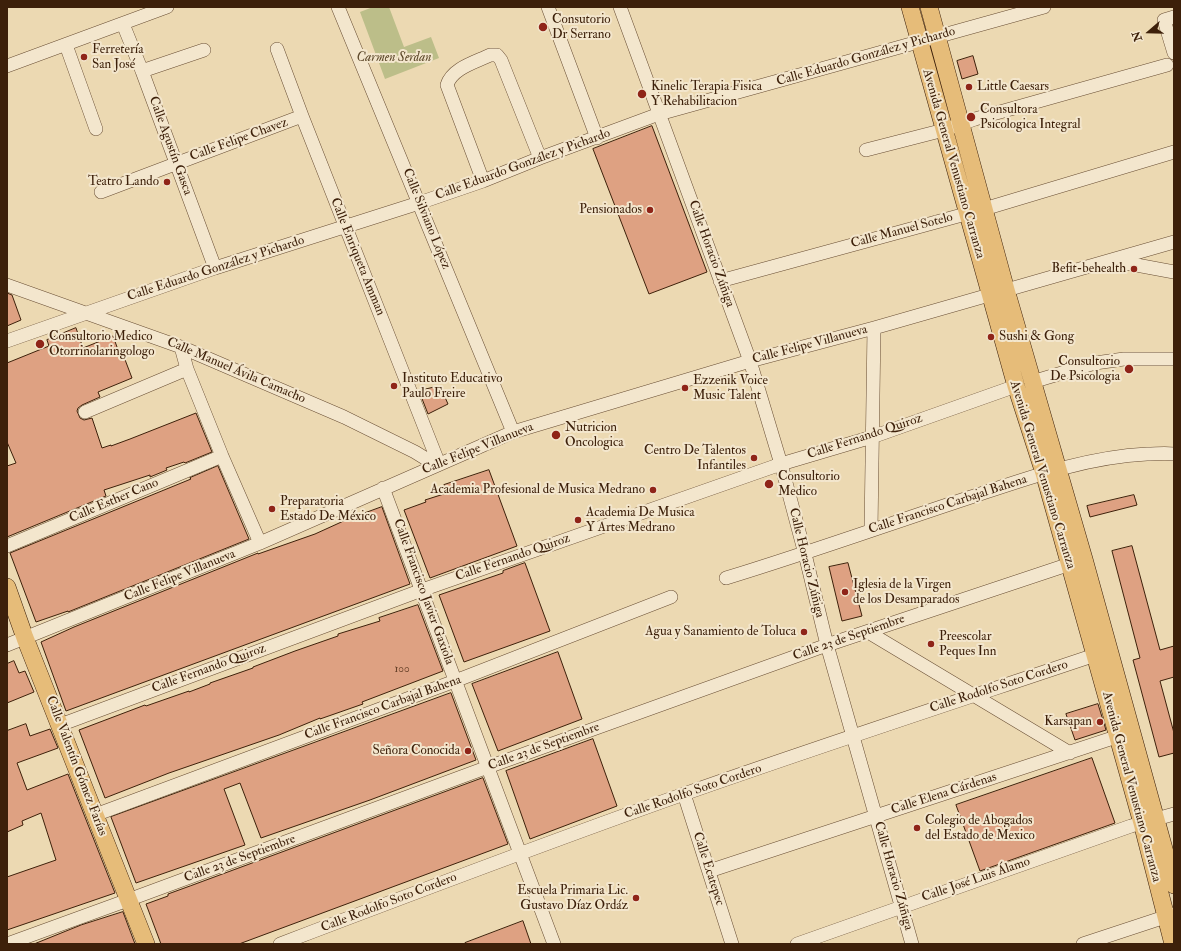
<!DOCTYPE html>
<html>
<head>
<meta charset="utf-8">
<style>
  body { margin:0 }
  #map { position:relative; width:1181px; height:951px; overflow:hidden; background:#ecd9b2; font-family:"IM FELL Double Pica",serif }
  canvas { display:block }
  .frame { position:absolute; inset:0; border:8px solid #3d200a; pointer-events:none }
  .north { position:absolute; left:1129px; top:12px; width:40px; height:40px; -webkit-text-stroke:3px #f3e6cd; paint-order:stroke; rotate:250deg; font-size:11px; font-weight:700; line-height:16px; text-align:center; color:#3d200a }
  .north::after { content:''; display:block; margin:auto; width:14px; height:18px; background:#3d200a; clip-path:polygon(50% 0,100% 100%,50% 72%,0 100%) }
</style>
</head>
<body>
<div id="map">
<canvas width="1181" height="951"></canvas>
<div class="frame"></div>
<div class="north">N</div>
</div>
<script>
const g = document.querySelector('canvas').getContext('2d');
g.lineJoin = 'round';
function fillPath(path, color) { g.fillStyle = color; g.fill(path, 'evenodd'); }
function stroke(path, color, width, dash) { g.strokeStyle = color; g.lineWidth = width; g.lineCap = dash ? 'butt' : 'round'; g.setLineDash(dash || []); g.stroke(path); }
function drawText(font, color, halo, rows, align = 'center') {
  g.font = font + ' "IM FELL Double Pica",serif'; g.lineWidth = 4; g.setLineDash([]); g.textBaseline = 'middle'; g.strokeStyle = halo; g.fillStyle = color; for (const [text, x, y, turn = 0] of rows) {
    g.save(); g.translate(x, y); g.rotate((+turn || 0) * Math.PI / 180); g.textAlign = isNaN(turn) ? turn : align; if (halo) g.strokeText(text, 0, 0); g.fillText(text, 0, 0); g.restore();
  }
}
const green = new Path2D(`
  M373,7H389L404,47L431,37L439,58L385,79L360,12Z`);
const building = new Path2D(`
  M973,56L978,74L962,79L957,61Z
  M652,126L707,272L649,294L593,149Z
  M7,293L12,295L21,320L7,326Z
  M76,328L83,348L113,336L121,358L124,357L132,378L98,392L100,397L82,405L78,408L77,411L80,418L84,420L92,418L102,448L111,445V446L130,439L196,413L212,452L185,463L184,462L166,468L167,470L150,477V475L104,490L106,496L7,537V466L16,463L7,442V363L49,346L47,340Z
  M440,386L448,404L428,414L419,391Z
  M218,466L249,539L68,612V611L36,622L10,553L191,479L190,478Z
  M489,470L517,546L430,578L404,510L426,502L425,500L447,493L444,485Z
  M1134,495L1137,505L1090,517L1087,506Z
  M382,507L410,584L66,711L41,642L74,627L258,553V554L315,534L348,519Z
  M1132,546L1160,650L1174,646V677L1160,681L1174,733V753L1159,757L1133,660L1140,658L1112,551Z
  M525,563L550,631L464,662L439,595L503,573V571Z
  M848,563L862,616L842,621L829,567Z
  M418,605L443,671L362,702L363,704L320,719V718L279,735L169,773L105,798L79,730L145,705L146,706L189,691V692L210,684V683L253,668V667L295,651L338,636V634L380,621L379,618Z
  M558,652L582,719L498,751L472,684Z
  M14,661L19,673L25,671L34,692L7,703V664Z
  M451,693L476,760L370,800L261,838L240,783L224,789L245,845L136,883L111,817Z
  M1098,704L1106,730L1075,740L1066,714Z
  M26,724L30,736L50,729L58,748L17,763L27,790L68,774L115,893L7,930V877L56,860L41,813L22,821L23,825L7,832V731Z
  M593,739L617,806L530,839L506,771Z
  M1092,758L1115,823L980,871L956,805Z
  M483,778L508,844L239,944H161L146,904L168,896V894L190,886Z
  M123,912L135,944H34L81,925Z
  M523,921L531,944H465V943Z`);
const minor = new Path2D(`
  M338,7L513,432
  M548,7L597,138
  M620,7L750,361L781,464L805,554L827,645L912,944
  M1174,17L1164,20L1174,53
  M123,24L142,71L215,268
  M66,45L96,129
  M277,49L302,116L439,464
  M7,66L167,7
  M142,71L204,50
  M866,150L944,130L975,119L1167,65
  M483,181L447,85C452,68 476,62 490,55H497L501,60L540,158
  M101,192L302,116
  M1115,261L1174,272
  M720,281L984,209L1174,152
  M7,285L181,347L344,417L415,452L436,465
  M7,341L215,268L419,203L483,181L540,158L659,114L1044,7
  M181,347L187,369L222,456L260,543
  M1032,382L1095,363L1124,359H1174
  M85,412L187,369
  M383,488L554,944
  M871,530L874,328
  M7,546L222,456
  M726,578C808,553 889,524 971,497C1028,478 1086,457 1147,454C1156,454 1165,453 1174,454
  M868,632L1070,753
  M7,645L260,543L513,432L750,361L874,328L1174,242
  M60,725L422,590L781,464L872,437L1016,386
  M684,794L732,944
  M95,815L455,681L671,597
  M709,871L1125,734
  M7,944L128,900L488,767L827,645L1079,561
  M280,944C414,893 548,842 684,794C823,745 964,699 1104,652
  M797,944L1131,826L1174,814
  M1083,944L1174,914`);
const major = new Path2D(`
  M910,7L1016,386L1044,473L1142,823L1173,944
  M929,7L1006,290L1084,559L1174,885
  M7,587L25,638L146,944`);
const markers = [
  [543,27,5,"#8f2418"],
  [84,57,4,"#8f2418"],
  [969,87,4,"#8f2418"],
  [642,94,5,"#8f2418"],
  [971,117,5,"#8f2418"],
  [167,182,4,"#8f2418"],
  [650,210,4,"#8f2418"],
  [1134,269,4,"#8f2418"],
  [991,337,4,"#8f2418"],
  [40,344,5,"#8f2418"],
  [1129,369,5,"#8f2418"],
  [394,386,4,"#8f2418"],
  [685,388,4,"#8f2418"],
  [556,435,5,"#8f2418"],
  [754,458,4,"#8f2418"],
  [769,484,5,"#8f2418"],
  [653,490,4,"#8f2418"],
  [272,509,4,"#8f2418"],
  [578,520,4,"#8f2418"],
  [845,592,4,"#8f2418"],
  [804,632,4,"#8f2418"],
  [931,644,4,"#8f2418"],
  [1100,722,4,"#8f2418"],
  [468,751,4,"#8f2418"],
  [917,828,4,"#8f2418"],
  [636,898,4,"#8f2418"]
];
const numberNames = [
  ["100",402,670]
];
const poiNames = [
  ["Consutorio",552,20],
  ["Dr Serrano",552,35],
  ["Ferretería",92,50],
  ["San José",92,65],
  ["Kinelic Terapia Fisica",651,87],
  ["Y Rehabilitacion",651,102],
  ["Little Caesars",977,87],
  ["Consultora",980,110],
  ["Psicologica Integral",980,125],
  ["Teatro Lando",159,182,"right"],
  ["Pensionados",642,210,"right"],
  ["Befit-behealth",1126,269,"right"],
  ["Consultorio Medico",49,337],
  ["Otorrinolaringologo",49,352],
  ["Sushi & Gong",999,337],
  ["Consultorio",1120,362,"right"],
  ["De Psicologia",1120,377,"right"],
  ["Instituto Educativo",402,379],
  ["Paulo Freire",402,394],
  ["Ezzenik Voice",693,381],
  ["Music Talent",693,396],
  ["Nutricion",565,428],
  ["Oncologica",565,443],
  ["Centro De Talentos",746,451,"right"],
  ["Infantiles",746,466,"right"],
  ["Consultorio",778,477],
  ["Medico",778,492],
  ["Academia Profesional de Musica Medrano",645,490,"right"],
  ["Preparatoria",280,502],
  ["Estado De México",280,517],
  ["Academia De Musica",586,513],
  ["Y Artes Medrano",586,528],
  ["Iglesia de la Virgen",853,585],
  ["de los Desamparados",853,600],
  ["Agua y Sanamiento de Toluca",796,632,"right"],
  ["Preescolar",939,637],
  ["Peques Inn",939,652],
  ["Karsapan",1092,722,"right"],
  ["Señora Conocida",460,751,"right"],
  ["Colegio de Abogados",925,821],
  ["del Estado de Mexico",925,836],
  ["Escuela Primaria Lic.",628,891,"right"],
  ["Gustavo Díaz Ordáz",628,906,"right"]
];
const streetNames = [
  ["Calle Eduardo González y Pichardo",866,57,-16],
  ["Calle Felipe Chavez",239,140,-20],
  ["Calle Agustín Gasca",170,146,70],
  ["Avenida General Venustiano Carranza",953,164,74],
  ["Calle Eduardo González y Pichardo",523,165,-20],
  ["Calle Silviano López",426,219,68],
  ["Calle Manuel Sotelo",902,231,-15],
  ["Calle Horacio Zúñiga",711,254,70],
  ["Calle Enriqueta Amman",357,257,68],
  ["Calle Eduardo González y Pichardo",216,269,-18],
  ["Calle Felipe Villanueva",810,345,-15],
  ["Calle Manuel Ávila Camacho",236,371,23],
  ["Calle Fernando Quiroz",865,437,-18],
  ["Calle Felipe Villanueva",478,449,-22],
  ["Avenida General Venustiano Carranza",1042,475,73],
  ["Calle Esther Cano",114,501,-23],
  ["Calle Francisco Carbajal Bahena",948,505,-18],
  ["Calle Fernando Quiroz",513,558,-19],
  ["Calle Horacio Zúñiga",806,563,76],
  ["Calle Felipe Villanueva",180,576,-22],
  ["Calle Francisco Javier Gaxiola",423,592,70],
  ["Calle 23 de Septiembre",849,638,-19],
  ["Calle Fernando Quiroz",209,669,-20],
  ["Calle Rodolfo Soto Cordero",999,687,-18],
  ["Calle Francisco Carbajal Bahena",383,708,-20],
  ["Calle 23 de Septiembre",544,747,-20],
  ["Calle Valentín Gómez Farías",76,766,69],
  ["Avenida General Venustiano Carranza",1131,787,75],
  ["Calle Rodolfo Soto Cordero",693,792,-19],
  ["Calle Elena Cárdenas",944,794,-18],
  ["Calle 23 de Septiembre",240,859,-20],
  ["Calle Ecatepec",708,869,72],
  ["Calle Horacio Zúñiga",893,876,74],
  ["Calle José Luis Álamo",976,880,-19],
  ["Calle Rodolfo Soto Cordero",389,903,-21]
];
const parkNames = [
  ["Carmen Serdan",394,58]
];
fillPath(green, '#bcbe89');
fillPath(building, '#dea182');
stroke(building, '#3d200a', 1);
stroke(minor, '#694e34', 14);
stroke(major, '#3d200a', 18);
stroke(minor, '#f3e6cd', 13);
stroke(major, '#e6bc79', 17);
for (const [x, y, r, color] of markers) { const dot = new Path2D(); dot.arc(x, y, r, 0, 2 * Math.PI); g.fillStyle = color; g.fill(dot); stroke(dot, '#f3e6cd', 1.5); }
drawText('11px', '#654028', null, numberNames);
drawText('13px', '#3d200a', '#f3e6cd', poiNames, 'left');
drawText('13px', '#3d200a', '#f3e6cd', streetNames);
drawText('italic 13px', '#5d482a', '#f3e6cd', parkNames);
</script>
</body>
</html>
